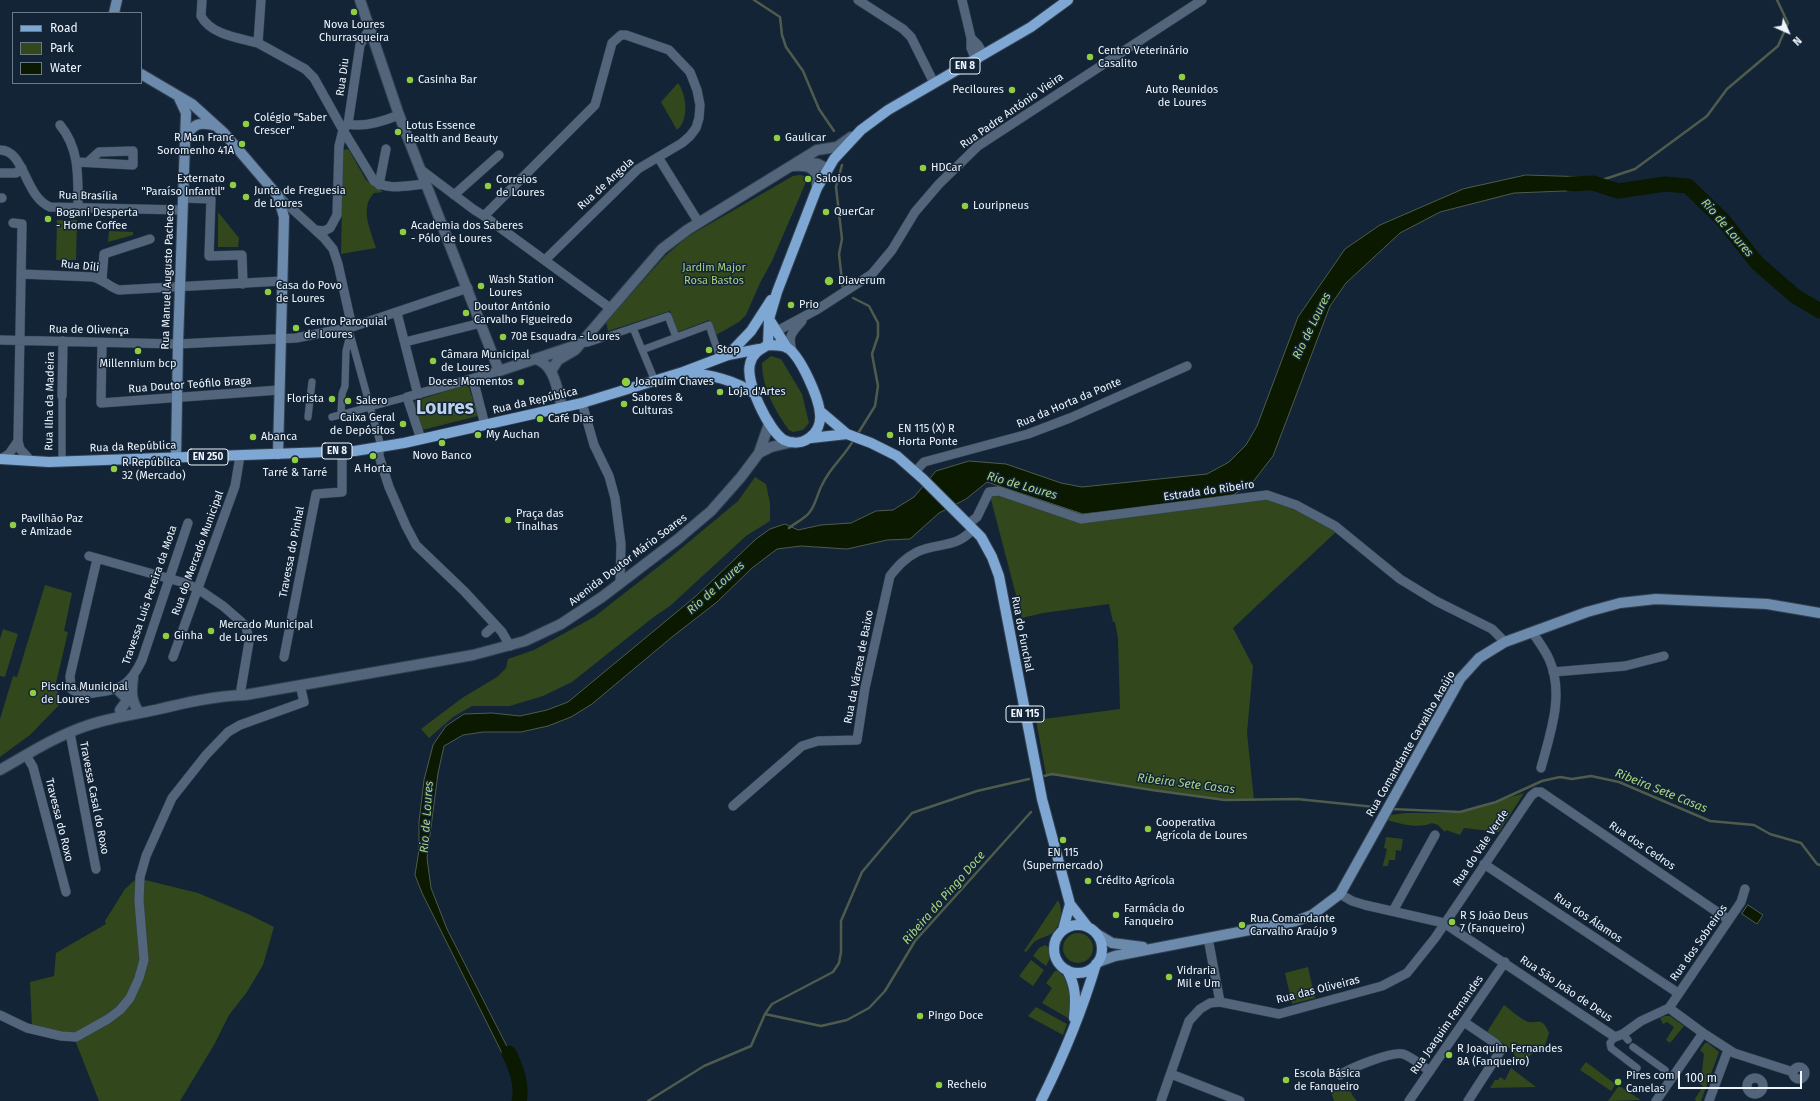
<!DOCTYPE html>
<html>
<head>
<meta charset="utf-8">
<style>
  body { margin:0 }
  #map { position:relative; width:1820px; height:1101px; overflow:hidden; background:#132436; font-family:"Fira Sans",sans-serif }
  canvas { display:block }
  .legend { position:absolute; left:12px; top:12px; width:130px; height:72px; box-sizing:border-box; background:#132436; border:1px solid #6b7886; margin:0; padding:5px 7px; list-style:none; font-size:12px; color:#eef5fd }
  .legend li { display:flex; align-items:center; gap:8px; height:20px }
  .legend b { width:20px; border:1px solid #6b7886 }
  .north { position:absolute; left:1768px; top:12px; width:40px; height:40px; -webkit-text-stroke:3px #132436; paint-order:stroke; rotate:135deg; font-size:11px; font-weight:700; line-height:16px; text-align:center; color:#eef5fd }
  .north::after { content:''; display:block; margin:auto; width:14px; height:18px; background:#eef5fd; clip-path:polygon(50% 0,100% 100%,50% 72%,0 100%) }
  .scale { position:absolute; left:1678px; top:1071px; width:124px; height:18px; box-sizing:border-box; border:2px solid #eef5fd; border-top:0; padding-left:5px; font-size:12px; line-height:14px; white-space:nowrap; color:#eef5fd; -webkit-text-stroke:3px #132436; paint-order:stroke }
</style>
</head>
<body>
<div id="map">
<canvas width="1820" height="1101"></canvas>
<ul class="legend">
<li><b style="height:5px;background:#7fa7d3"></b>Road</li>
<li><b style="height:11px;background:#32471c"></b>Park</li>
<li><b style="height:11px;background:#0b1900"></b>Water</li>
</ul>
<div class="north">N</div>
<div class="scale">100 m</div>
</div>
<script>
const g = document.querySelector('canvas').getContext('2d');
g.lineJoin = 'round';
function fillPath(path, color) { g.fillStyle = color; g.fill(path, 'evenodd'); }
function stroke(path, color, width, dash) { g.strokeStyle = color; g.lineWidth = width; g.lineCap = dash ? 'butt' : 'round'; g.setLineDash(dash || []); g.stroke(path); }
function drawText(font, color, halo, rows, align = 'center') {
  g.font = font + ' "Fira Sans",sans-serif'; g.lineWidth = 3; g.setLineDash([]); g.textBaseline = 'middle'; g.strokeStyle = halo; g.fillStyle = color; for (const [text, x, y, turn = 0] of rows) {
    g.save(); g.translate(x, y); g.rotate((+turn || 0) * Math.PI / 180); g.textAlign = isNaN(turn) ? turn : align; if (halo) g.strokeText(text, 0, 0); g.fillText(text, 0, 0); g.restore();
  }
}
const green = new Path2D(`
  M678,83C687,95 689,121 677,130L661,102Z
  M346,149L349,150L366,180L383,192L374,193C359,208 371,231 376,248L341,254L343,151Z
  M800,175L805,176L806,182L772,261L760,283L746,315L739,322L716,335L709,320L678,332L670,311L608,331L606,322L665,256L687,237L793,176Z
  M218,212L239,238L238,247H218Z
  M57,220H77L76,260H56Z
  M109,231L133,232V235L108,242Z
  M771,356L781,359L802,394L809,423L803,430L793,432L789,430C775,411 762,387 762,363Z
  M468,384L478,416L422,430L414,404L415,401Z
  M755,477L766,484L770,503V521L746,536L670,606L655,616L572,682L543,696L510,706H472L453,717L429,738L421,729L462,698L497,677L506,668L508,659L534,650L594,617L672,556L738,501Z
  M989,492L1081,519L1267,495L1296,505L1336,532L1233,628L1253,666L1247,733L1254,800C1183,801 1116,779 1046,775L1036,720L1120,709L1118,638L1115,622H1113L1109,604L1043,613L1022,618Z
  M45,585L72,593L64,631L68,632L56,683L60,704L30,735L0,757V719L13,676L17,677Z
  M3,629L18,634L5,677L0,676V639Z
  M1524,793L1499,832L1464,828L1460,835L1446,830L1445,832L1438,825L1432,823C1419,829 1401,824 1387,820L1391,815L1406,813H1460Z
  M1386,837L1403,839L1401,851L1396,850L1395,860H1389L1388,866H1383L1381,873L1387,849L1384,848Z
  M137,878L198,893L248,914L274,927L263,965L247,992L229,1015L214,1045L180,1101H99L73,1035L32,1026L30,982L54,976L56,953L106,924L105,921L125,889Z
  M1058,900C1064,911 1061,926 1051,934C1046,937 1039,938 1034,942C1031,945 1029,949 1026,952L1024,951Z
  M1063 948a15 15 0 1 1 30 0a15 15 0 1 1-30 0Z
  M1045,945L1050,948L1051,956L1046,966L1033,956L1039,948Z
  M1031,960L1044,970L1033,986L1019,976Z
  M1308,967L1315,998L1292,1004L1285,973Z
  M1055,971H1059C1072,983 1073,1002 1068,1018L1042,1003L1052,988L1046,983Z
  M1504,1005C1511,1010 1518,1017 1526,1021C1537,1026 1541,1014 1549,1033L1545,1045L1519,1063L1512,1050L1487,1032Z
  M1036,1007L1067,1024L1063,1035L1028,1016Z
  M1665,1016H1670L1684,1026L1670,1043L1666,1040L1674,1027L1667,1022L1663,1024L1660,1018Z
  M1705,1043H1708L1719,1052L1701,1101H1696L1695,1099L1703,1086L1696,1081L1702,1072L1704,1054L1700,1050Z
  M1586,1062L1614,1083L1615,1085L1611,1091L1580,1070Z
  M1511,1068L1536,1087L1490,1088L1495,1080H1498L1500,1077L1505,1080Z
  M1349,1086L1352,1095L1357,1101H1334L1331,1092Z
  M1618,1087H1621L1641,1100L1608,1101Z`);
const water = new Path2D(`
  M1526,175L1589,177V190L1514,193L1440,212L1400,233L1346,283L1330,306L1273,456L1252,483L1233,495L1140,508L1083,514L987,482L966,499L939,513L910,539L887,540L847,549L801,546L777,549L752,568L717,602L672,637L592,704L571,717L548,726L521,732H483L463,735L444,746L438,773L427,858L431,888L447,929L519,1070L512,1073L422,893L415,875L419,850V822L424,780L433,745L446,726L464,714L492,713L520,716L547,710L568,702L696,596L756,539L770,529L785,524L798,530L821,525L851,523L876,511L893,510L914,497L936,471L969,461L1006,464L1061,483L1082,487L1207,474L1229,462L1246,445L1257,426L1298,317L1345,249L1380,225L1463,189Z
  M1748,905L1763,915L1757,924L1742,914Z`);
const stream = new Path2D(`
  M754,0L780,17L782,35L786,47L803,71L819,109L834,131
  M842,165L836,187L842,239L839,254L843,290
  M1593,183L1635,169L1707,116L1727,89L1778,46L1788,23L1777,0
  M853,298L869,306L878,323V336L872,354L878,386L875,406L857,435
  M789,528C795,523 804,519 809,513C816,505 817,494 822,485C830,467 846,455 854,439
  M1044,776L1052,774L1152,790L1225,800L1297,799L1375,807
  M1391,809L1460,812L1496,802L1542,781L1560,777L1572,779L1591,776L1619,782L1710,821L1754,825L1770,834L1801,843L1817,864L1820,865
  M765,1014L821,1026L847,1020L869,1008L885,991L915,941L1031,812
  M648,1101L704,1066L751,1046L765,1014L772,1004L833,972L839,963L841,952V921L862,872L912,813L977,791L1029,779`);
const river = new Path2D(`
  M1570,184L1593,183L1618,191L1665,184L1688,186L1723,220L1757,263L1795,296L1820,311
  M509,1053C516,1067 523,1085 519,1101`);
const pedestrian = new Path2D(`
  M633,328L655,381
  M350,334L381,446
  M580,344L588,343L668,316L676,337
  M642,350L709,325L720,358
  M341,414L342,394L345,386L346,351L350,335
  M308,417L312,382
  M332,417L407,397
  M62,462V396
  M1623,1034L1628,1040
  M1615,1037L1610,1043L1611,1048L1637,1068
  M1633,1047L1665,1070`);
const minor = new Path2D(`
  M202,0L201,16C211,35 239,38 258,43
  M261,0L258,43L305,69L314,78L343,130L339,146L337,215L330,228L324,231L316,230
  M858,0L903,29L911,37L934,83
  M962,0L971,38V48L976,60
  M370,28L360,45L348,124L343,130L374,181C388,191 409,185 426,184
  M971,38L978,45L984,55
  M348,124C364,128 384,121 399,115
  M60,125C80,149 78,178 78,208
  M0,150C25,150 24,196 50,207L182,210
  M658,157L699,223
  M77,162L133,165V151L99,152L88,162
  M420,169L473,209L484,216L610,308
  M0,173H16L22,168
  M379,185L386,149
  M454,195L499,155
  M278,196L324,238L333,249L338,264L352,327
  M0,198H2
  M183,198L211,199L209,256L242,255L243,284
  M484,216L595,105L612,43L621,35H626L669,50L690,72L697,90L700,105L699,118L696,128L690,136L682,143L638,169L545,260
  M21,274L93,277C103,279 109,287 119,290L282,281
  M102,279L104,254L150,239
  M397,313L418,395
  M777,331L818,309L872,274L892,250L915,212L939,184L978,146L1202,0
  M0,340L178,344L296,338L352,327L468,288
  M405,342L481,323
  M102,343L101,403L279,390
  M793,353C787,337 791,333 802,321
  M473,379L485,425
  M62,396L63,341
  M582,403L594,445L609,476L615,498L621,544L620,583
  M421,439L407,397L499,371
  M18,441L20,449L31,461
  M379,446V456L389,487L406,526L416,545L464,591L502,632L510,646
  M1,459L9,454L18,441L22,224L13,223
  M915,472L924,462L1028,434L1070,418L1187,366
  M968,524L977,517L989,492L999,491L1081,519L1267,495L1296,505L1335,526L1400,579L1436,601L1492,629L1505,642
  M89,556L185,583L198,589L223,606L246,626L249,642L241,689
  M97,559L70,676L71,689L81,695C113,689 126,694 142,660L188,523
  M486,633L495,625
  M1533,633C1538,641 1545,650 1549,659C1565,694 1550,734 1541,768
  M173,657L235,486L240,456
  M284,657L316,494L342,492V451
  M1553,672L1625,666L1664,656
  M70,733L96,869
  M26,755L33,767L66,892
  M733,806L802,746L818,741L857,740L865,688L890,576C898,566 905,558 917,552C938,542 956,549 973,529
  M1484,864L1678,993
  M1340,894L1352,901L1365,905L1444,923L1615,1037L1623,1034L1641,1021L1669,1008L1703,1033L1734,1053L1793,1072
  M1393,911L1435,835
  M1208,938L1220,1002
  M1669,1008L1741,902L1745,889
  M0,1015L27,1028L61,1036L76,1037L108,1019L120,1010L130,998L139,978L144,960L139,901L140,877L146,856L172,798L206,755L228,732L240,725L304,702L300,685
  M1464,1022L1495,1043L1501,1050L1468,1101
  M1793 1073a6 6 0 1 1 12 0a6 6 0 1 1-12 0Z
  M1171,1074L1240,1101
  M1340,1075C1350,1068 1392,1051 1403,1054C1412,1057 1422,1066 1430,1071
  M1747 1086a8 8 0 1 1 16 0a8 8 0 1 1-16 0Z
  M1161,1101L1189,1021L1200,1009L1210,1003L1220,1002L1279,1014L1382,986L1407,973L1435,938L1531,796L1536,792H1541L1729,920
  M1409,1101L1505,962
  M1656,1101L1703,1033
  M1709,1101L1728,1050`);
const tertiary = new Path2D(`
  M360,0L399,115L499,371L580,344
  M804,162L818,164L828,169
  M793,166C812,165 817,168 817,188
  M535,359C555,364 557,390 562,407
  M551,371L558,360L575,350L662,249L687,230L812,153L817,150L837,147L851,137
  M759,453L771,447L792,442
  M133,678C131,691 131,703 140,713
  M117,689L126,698
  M120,710L126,702L129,688
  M0,770C28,754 56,736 86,726C108,718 132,715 155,710C185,703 214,696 245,695L473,655L525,641L561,624L602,597L678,539L711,511L741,477L759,453L769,424`);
const secondary = new Path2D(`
  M114,13L117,0
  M141,74L192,104L224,133L278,196L284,217L278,454
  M184,138C194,124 198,121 216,126
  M176,458L178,344L186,113L179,98
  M1097,934L1112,943L1143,947
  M1098,962L1115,956L1296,921L1312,915L1340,894L1460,679L1479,658L1505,642L1587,612L1620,603L1656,599L1767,604L1820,613`);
const primary = new Path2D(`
  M769,319L787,348
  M768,345L769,319L777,292L817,188L834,159L861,130L888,110L1031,27L1068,0
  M768,345C774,345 780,345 786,347C800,354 819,398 820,414C822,433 803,449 784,440C769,431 745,382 750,364C752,354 759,350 768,345Z
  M728,355L751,331L771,300
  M685,372C710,375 733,379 755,394
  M820,411L847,434L871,443L897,456L923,479L981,537L992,557L999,576L1042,799L1070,904L1087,926
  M811,438L847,434
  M0,459L49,462L355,451L404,443L582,403L683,372L728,355L759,349
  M1054 949a24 24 0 1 1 48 0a24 24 0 1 1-48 0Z
  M1063,930L1070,904
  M1067,970C1076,986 1076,999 1074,1018
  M1041,1101C1063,1057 1082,1011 1096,964`);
const markers = [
  [354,12,4,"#8fcd42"],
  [1090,57,4,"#8fcd42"],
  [1182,77,4,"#8fcd42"],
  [410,80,4,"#8fcd42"],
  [1012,90,4,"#8fcd42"],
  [246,124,4,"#8fcd42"],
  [398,132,4,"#8fcd42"],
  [777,138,4,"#8fcd42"],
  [242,144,4,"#8fcd42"],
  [923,168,4,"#8fcd42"],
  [808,179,4,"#8fcd42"],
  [233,185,4,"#8fcd42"],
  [488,186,4,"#8fcd42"],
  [246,197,4,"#8fcd42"],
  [965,206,4,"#8fcd42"],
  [826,212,4,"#8fcd42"],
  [48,219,4,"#8fcd42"],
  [403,232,4,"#8fcd42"],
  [829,281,5,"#8fcd42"],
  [481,286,4,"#8fcd42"],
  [268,292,4,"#8fcd42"],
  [791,305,4,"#8fcd42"],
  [466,313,4,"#8fcd42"],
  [296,328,4,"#8fcd42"],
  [503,337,4,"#8fcd42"],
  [709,350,4,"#8fcd42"],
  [138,351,4,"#8fcd42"],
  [433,361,4,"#8fcd42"],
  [521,382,4,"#8fcd42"],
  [626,382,5,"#8fcd42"],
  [720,392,4,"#8fcd42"],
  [332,399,4,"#8fcd42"],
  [348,401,4,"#8fcd42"],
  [624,404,4,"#8fcd42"],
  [540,419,4,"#8fcd42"],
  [403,424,4,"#8fcd42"],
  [478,435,4,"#8fcd42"],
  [890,435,4,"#8fcd42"],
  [253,437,4,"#8fcd42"],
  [442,443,4,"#8fcd42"],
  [373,456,4,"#8fcd42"],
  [295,460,4,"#8fcd42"],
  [114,469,4,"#8fcd42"],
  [508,520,4,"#8fcd42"],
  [13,525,4,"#8fcd42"],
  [211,631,4,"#8fcd42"],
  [166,636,4,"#8fcd42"],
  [33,693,4,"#8fcd42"],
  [1148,829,4,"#8fcd42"],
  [1063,840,4,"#8fcd42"],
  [1088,881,4,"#8fcd42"],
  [1116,915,4,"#8fcd42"],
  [1452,922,4,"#8fcd42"],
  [1242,925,4,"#8fcd42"],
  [1169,977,4,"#8fcd42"],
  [920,1016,4,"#8fcd42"],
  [1449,1055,4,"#8fcd42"],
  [1286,1080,4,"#8fcd42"],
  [1618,1082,4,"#8fcd42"],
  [939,1085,4,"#8fcd42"]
];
const shields = [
  [965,66,30],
  [337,451,30],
  [208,457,40],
  [1025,714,38]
];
const shieldNames = [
  ["EN 8",965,66],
  ["EN 8",337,451],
  ["EN 250",208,457],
  ["EN 115",1025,714]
];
const poiNames = [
  ["Nova Loures",354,25,"center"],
  ["Churrasqueira",354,38,"center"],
  ["Centro Veterinário",1098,51],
  ["Casalito",1098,64],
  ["Casinha Bar",418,80],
  ["Peciloures",1004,90,"right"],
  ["Auto Reunidos",1182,90,"center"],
  ["de Loures",1182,103,"center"],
  ["Colégio \"Saber",254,118],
  ["Crescer\"",254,131],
  ["Lotus Essence",406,126],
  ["Health and Beauty",406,139],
  ["R Man Franc",234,138,"right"],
  ["Soromenho 41A",234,151,"right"],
  ["Gaulicar",785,138],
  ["HDCar",931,168],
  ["Externato",225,179,"right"],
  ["\"Paraíso Infantil\"",225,192,"right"],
  ["Saloios",816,179],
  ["Correios",496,180],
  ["de Loures",496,193],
  ["Junta de Freguesia",254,191],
  ["de Loures",254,204],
  ["Louripneus",973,206],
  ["QuerCar",834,212],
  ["Bogani Desperta",56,213],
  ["- Home Coffee",56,226],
  ["Academia dos Saberes",411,226],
  ["- Pólo de Loures",411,239],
  ["Wash Station",489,280],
  ["Loures",489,293],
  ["Diaverum",838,281],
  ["Casa do Povo",276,286],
  ["de Loures",276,299],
  ["Prio",799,305],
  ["Doutor António",474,307],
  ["Carvalho Figueiredo",474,320],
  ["Centro Paroquial",304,322],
  ["de Loures",304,335],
  ["70ª Esquadra - Loures",511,337],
  ["Stop",717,350],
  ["Câmara Municipal",441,355],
  ["de Loures",441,368],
  ["Millennium bcp",138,364,"center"],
  ["Doces Momentos",513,382,"right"],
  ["Joaquim Chaves",635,382],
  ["Loja d'Artes",728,392],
  ["Sabores &",632,398],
  ["Culturas",632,411],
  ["Florista",324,399,"right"],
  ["Salero",356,401],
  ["Caixa Geral",395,418,"right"],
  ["de Depósitos",395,431,"right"],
  ["Café Dias",548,419],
  ["EN 115 (X) R",898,429],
  ["Horta Ponte",898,442],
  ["My Auchan",486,435],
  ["Abanca",261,437],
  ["Novo Banco",442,456,"center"],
  ["R República",122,463],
  ["32 (Mercado)",122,476],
  ["A Horta",373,469,"center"],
  ["Tarré & Tarré",295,473,"center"],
  ["Praça das",516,514],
  ["Tinalhas",516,527],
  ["Pavilhão Paz",21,519],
  ["e Amizade",21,532],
  ["Mercado Municipal",219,625],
  ["de Loures",219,638],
  ["Ginha",174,636],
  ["Piscina Municipal",41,687],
  ["de Loures",41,700],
  ["Cooperativa",1156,823],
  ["Agrícola de Loures",1156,836],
  ["EN 115",1063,853,"center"],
  ["(Supermercado)",1063,866,"center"],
  ["Crédito Agrícola",1096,881],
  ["Farmácia do",1124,909],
  ["Fanqueiro",1124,922],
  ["R S João Deus",1460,916],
  ["7 (Fanqueiro)",1460,929],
  ["Rua Comandante",1250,919],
  ["Carvalho Araújo 9",1250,932],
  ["Vidraria",1177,971],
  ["Mil e Um",1177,984],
  ["Pingo Doce",928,1016],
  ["R Joaquim Fernandes",1457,1049],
  ["8A (Fanqueiro)",1457,1062],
  ["Escola Básica",1294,1074],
  ["de Fanqueiro",1294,1087],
  ["Pires com",1626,1076],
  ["Canelas",1626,1089],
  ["Recheio",947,1085]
];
const streetNames = [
  ["Rua Diu",343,77,-82],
  ["Rua Padre António Vieira",1012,111,-35],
  ["Rua de Angola",606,184,-42],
  ["Rua Brasília",88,196,1],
  ["Rua Díli",80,266,6],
  ["Rua Manuel Augusto Pacheco",168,277,-88],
  ["Rua de Olivença",89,330,1],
  ["Rua Doutor Teófilo Braga",190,385,-4],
  ["Rua Ilha da Madeira",50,401,-89],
  ["Rua da República",535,401,-13],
  ["Rua da Horta da Ponte",1069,403,-23],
  ["Rua da República",133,447,-2],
  ["Estrada do Ribeiro",1209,491,-8],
  ["Travessa do Pinhal",292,552,-79],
  ["Rua do Mercado Municipal",198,553,-70],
  ["Avenida Doutor Mário Soares",628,560,-37],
  ["Travessa Luís Pereira da Mota",150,595,-71],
  ["Rua do Funchal",1022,634,79],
  ["Rua da Várzea de Baixo",859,667,-79],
  ["Rua Comandante Carvalho Araújo",1411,744,-60],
  ["Travessa Casal do Roxo",94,798,79],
  ["Travessa do Roxo",59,820,76],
  ["Rua dos Cedros",1642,846,34],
  ["Rua do Vale Verde",1481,848,-56],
  ["Rua dos Álamos",1588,918,34],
  ["Rua dos Sobreiros",1699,943,-55],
  ["Rua São João de Deus",1566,989,34],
  ["Rua das Oliveiras",1318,990,-14],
  ["Rua Joaquim Fernandes",1447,1025,-55]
];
const parkNames = [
  ["Jardim Major",714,268],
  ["Rosa Bastos",714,281]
];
const waterNames = [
  ["Rio de Loures",1727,228,49],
  ["Rio de Loures",1312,326,-64],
  ["Rio de Loures",1022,486,16],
  ["Rio de Loures",716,588,-42],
  ["Ribeira Sete Casas",1186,784,7],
  ["Ribeira Sete Casas",1661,791,22],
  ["Rio de Loures",427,817,-86],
  ["Ribeira do Pingo Doce",944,898,-49]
];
const townNames = [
  ["Loures",445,409]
];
fillPath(green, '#32471c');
fillPath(water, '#0b1900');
stroke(water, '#4f5b4c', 1);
stroke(stream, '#4f5b4c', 2.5);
stroke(river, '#0b1900', 15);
stroke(pedestrian, '#324152', 8);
stroke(minor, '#324152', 10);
stroke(tertiary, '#324152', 12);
stroke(secondary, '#324152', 12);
stroke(primary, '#324152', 12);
stroke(pedestrian, '#52657a', 7);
stroke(minor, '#52657a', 9);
stroke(tertiary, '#52657a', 10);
stroke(secondary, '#6b8aac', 10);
stroke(primary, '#7fa7d3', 10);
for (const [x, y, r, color] of markers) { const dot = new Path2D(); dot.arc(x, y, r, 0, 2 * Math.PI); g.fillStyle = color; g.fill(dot); stroke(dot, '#132436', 1.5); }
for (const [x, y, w] of shields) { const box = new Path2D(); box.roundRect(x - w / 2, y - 8, w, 16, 3); g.fillStyle = '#132436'; g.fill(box); stroke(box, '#eef5fd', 1); }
drawText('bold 10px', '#eef5fd', null, shieldNames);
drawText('11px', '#eef5fd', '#132436', poiNames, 'left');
drawText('11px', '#eef5fd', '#132436', streetNames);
drawText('11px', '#a6d17c', '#132436', parkNames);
drawText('italic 12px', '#a9d47f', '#132436', waterNames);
drawText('bold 19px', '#bcd2eb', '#132436', townNames);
</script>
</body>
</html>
